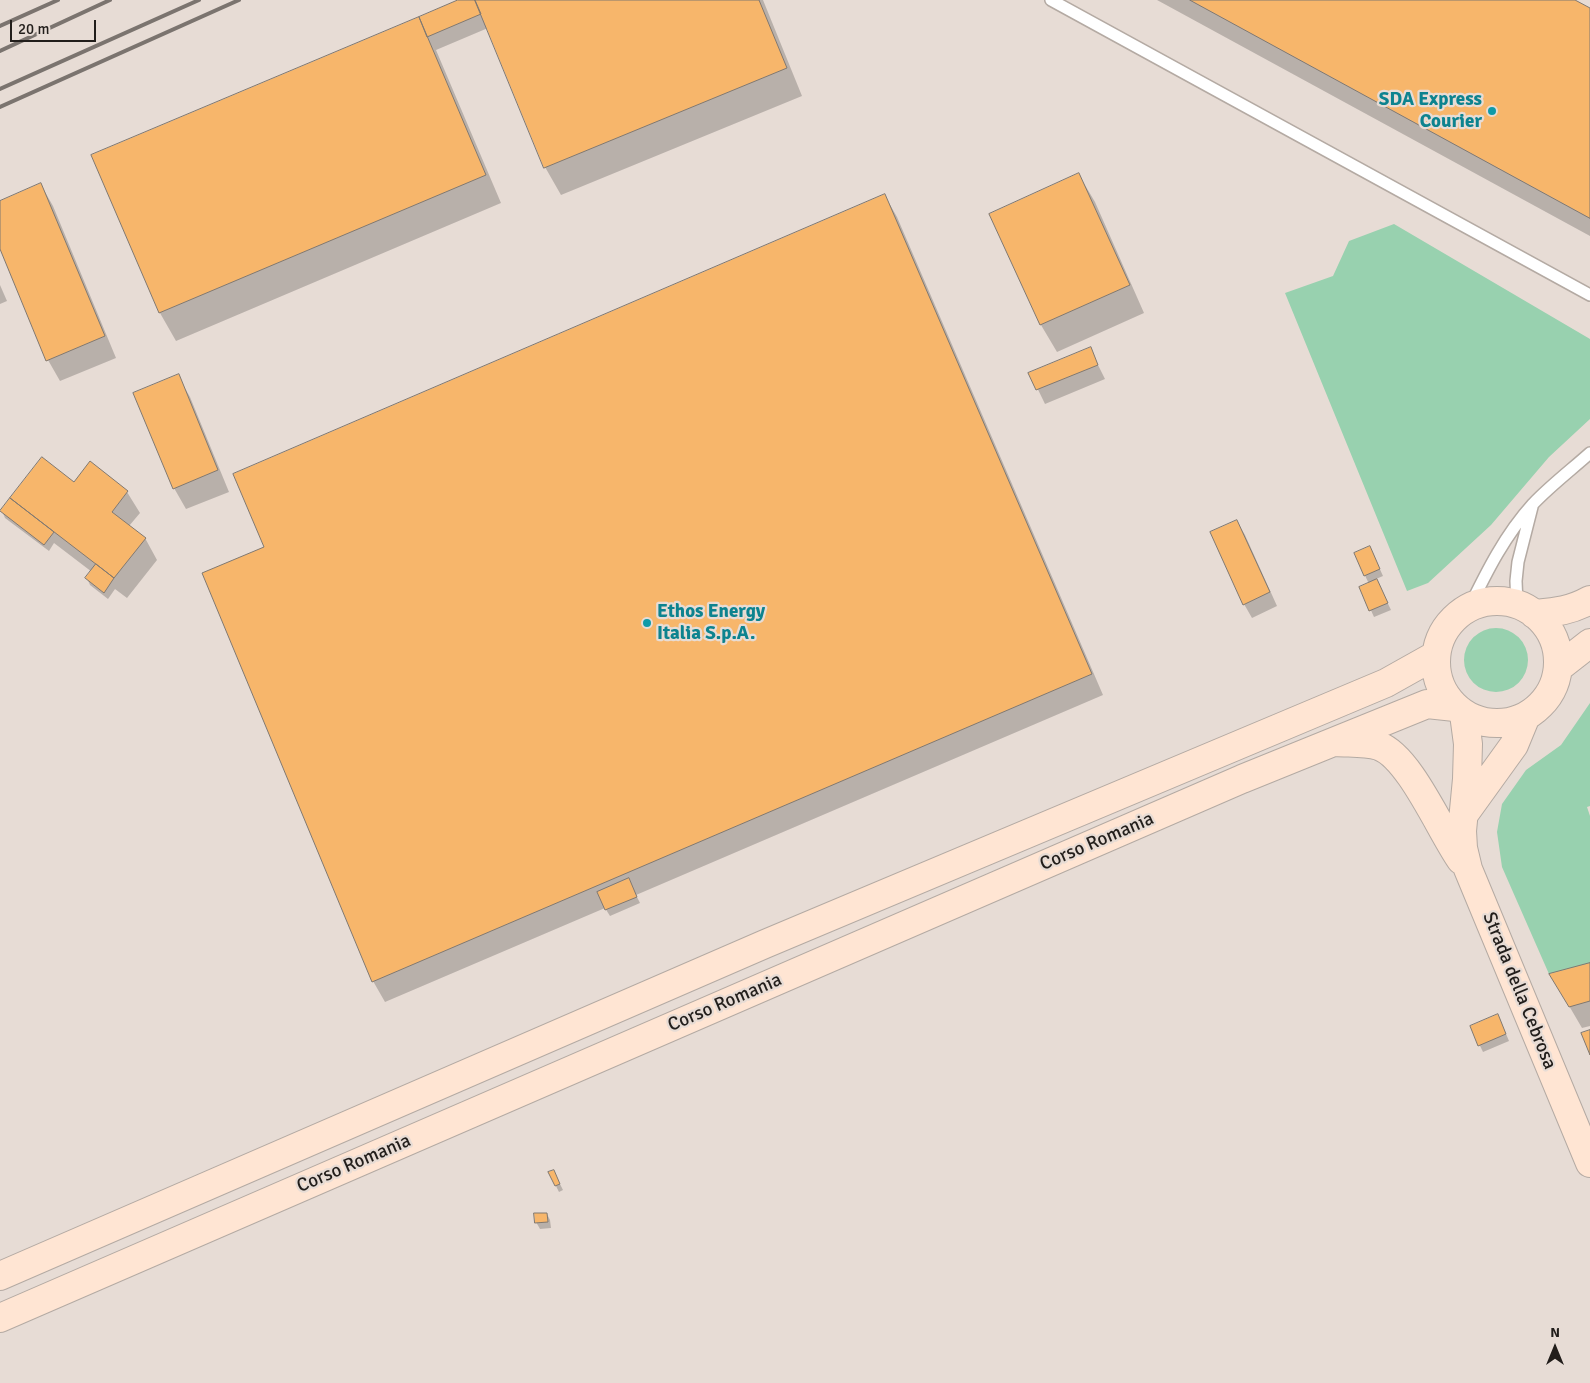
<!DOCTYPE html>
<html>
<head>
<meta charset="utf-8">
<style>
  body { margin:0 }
  #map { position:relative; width:1590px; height:1383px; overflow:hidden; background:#e7dcd5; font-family:Signika,sans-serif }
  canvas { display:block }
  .north { position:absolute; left:1530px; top:1323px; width:50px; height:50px; -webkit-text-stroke:4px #e7dcd5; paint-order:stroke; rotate:0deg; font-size:14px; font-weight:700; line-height:20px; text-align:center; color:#221e1b }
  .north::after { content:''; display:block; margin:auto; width:18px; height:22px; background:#221e1b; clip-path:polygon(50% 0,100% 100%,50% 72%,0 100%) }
  .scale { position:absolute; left:10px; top:20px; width:86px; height:22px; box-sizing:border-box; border:2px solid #221e1b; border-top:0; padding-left:6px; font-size:15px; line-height:18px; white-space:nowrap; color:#221e1b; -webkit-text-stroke:4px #e7dcd5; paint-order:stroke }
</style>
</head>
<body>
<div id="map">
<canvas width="1590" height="1383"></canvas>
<div class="north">N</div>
<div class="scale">20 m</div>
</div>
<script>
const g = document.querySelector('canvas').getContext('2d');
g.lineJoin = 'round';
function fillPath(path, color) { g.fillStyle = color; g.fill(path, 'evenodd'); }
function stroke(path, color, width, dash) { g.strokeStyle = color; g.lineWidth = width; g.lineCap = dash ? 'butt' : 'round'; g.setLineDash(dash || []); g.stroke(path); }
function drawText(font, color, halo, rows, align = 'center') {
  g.font = font + ' Signika,sans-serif'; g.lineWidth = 4.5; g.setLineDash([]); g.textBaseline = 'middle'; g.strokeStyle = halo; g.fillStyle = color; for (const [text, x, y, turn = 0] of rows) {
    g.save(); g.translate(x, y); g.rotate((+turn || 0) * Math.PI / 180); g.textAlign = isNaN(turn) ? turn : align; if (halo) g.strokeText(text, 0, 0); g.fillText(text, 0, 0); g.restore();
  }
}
const green = new Path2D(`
  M1394,224L1590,339V419L1549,457L1491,525L1428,583L1407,591L1285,293L1333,276L1349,241Z
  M1464 660a32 32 0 1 1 64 0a32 32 0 1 1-64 0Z
  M1590,703V806L1587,807L1590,816V964L1549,974L1502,867L1497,832L1502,804L1526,770L1561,745Z`);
const shadow = new Path2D(`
  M462,0H763L802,96L561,195L545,167L488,28L436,50L501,203L176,341L160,313L93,155Z
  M1157,0H1572L1590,10V236Z
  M1079,175L1095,202L1144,313L1057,352L1041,325L991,214Z
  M41,185L53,206L116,358L60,381L48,360L0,246V202Z
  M885,196L897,217L1103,695L636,895L640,903L610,916L605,908L385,1002L373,981L266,548Z
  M0,285L7,301L0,304Z
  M1090,349L1105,379L1045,404L1030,373Z
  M178,376L190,397L229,492L186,509L174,488Z
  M42,459L74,483L127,492L140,513L129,526L145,538L157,560L127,598L115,589L108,599L90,585L87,578L92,572L54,543L49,551L5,518L2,511Z
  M1237,522L1245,535L1277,606L1252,618L1244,604Z
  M1355,554H1373L1383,576L1376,579L1391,610L1374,617L1361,588L1369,584Z
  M1590,965V1026L1582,1028L1551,975Z
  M1501,1022L1509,1041L1483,1052L1471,1027Z
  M557,1178L563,1190L559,1192L556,1186Z
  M547,1214L550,1220L551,1228L540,1229L536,1222Z`);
const building = new Path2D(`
  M458,0H475L481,14L427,37L419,17Z
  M475,0H759L787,68L544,168Z
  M1190,0H1575L1590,8V218Z
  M419,17L486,175L159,313L91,155Z
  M1079,173L1130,285L1040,325L989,214Z
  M41,183L105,336L46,361L0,249V201Z
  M885,194L1092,674L372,982L202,573L264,547L233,474Z
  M1091,347L1098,365L1036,390L1028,373Z
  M179,374L218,470L173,489L133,393Z
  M42,457L74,482L90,461L128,491L112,512L146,538L114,578L10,498Z
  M10,498L54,532L44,545L0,511Z
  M1237,520L1270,592L1243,605L1210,532Z
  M1370,546L1380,569L1364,576L1354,553Z
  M96,564L114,578L104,593L85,578Z
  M1377,579L1388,603L1369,611L1359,587Z
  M629,878L637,897L605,910L597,892Z
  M1590,963V1001L1569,1007L1549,974Z
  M1498,1014L1506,1034L1478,1046L1470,1026Z
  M1590,1030V1055L1581,1033Z
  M554,1170L560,1184L555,1186L548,1172Z
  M534,1213H547L548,1222L535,1223Z`);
const service = new Path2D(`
  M1051,0L1590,295
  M1517,605L1516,581L1518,562L1532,507
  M1469,608C1487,571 1505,535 1533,504C1550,486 1571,470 1590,453`);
const secondary = new Path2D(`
  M1436 662a61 61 0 1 1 122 0a61 61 0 1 1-122 0Z
  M1534,614C1556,612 1570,611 1590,600
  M1558,668L1590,643
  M1464,714L1468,744L1467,779L1462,831L1463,848L1468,869L1590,1163
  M1336,742C1350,743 1366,742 1379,746C1410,757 1441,832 1461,860
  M1465,813L1514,745L1526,716
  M0,1276L765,944L1386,683L1436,655
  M0,1318L1242,779L1427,704L1455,707`);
const rail = new Path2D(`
  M0,26L58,0
  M0,51L110,0
  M0,89L199,0
  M0,107L239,0`);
const markers = [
  [1492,111,5,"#0f9aa8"],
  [647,623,5,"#0f9aa8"]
];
const cultureNames = [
  ["SDA Express",1482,100],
  ["Courier",1482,122],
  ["Ethos Energy",657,612,"left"],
  ["Italia S.p.A.",657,634,"left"]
];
const streetNames = [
  ["Corso Romania",1097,842,-23],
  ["Strada della Cebrosa",1519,991,68],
  ["Corso Romania",725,1003,-23],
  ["Corso Romania",354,1164,-23]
];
fillPath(green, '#98d1af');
fillPath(shadow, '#0003');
fillPath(building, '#f7b66b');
stroke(building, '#807870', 1);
stroke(service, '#b4aaa3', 14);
stroke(secondary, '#b4aaa3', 30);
stroke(service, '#fff', 11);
stroke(secondary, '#ffe5d3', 28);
stroke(rail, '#7b746f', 4);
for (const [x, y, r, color] of markers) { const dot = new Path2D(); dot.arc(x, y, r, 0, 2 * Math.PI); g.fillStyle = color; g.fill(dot); stroke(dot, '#e7dcd5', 2); }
drawText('bold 19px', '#0d838f', '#e7dcd5', cultureNames, 'right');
drawText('19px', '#221e1b', '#e7dcd5', streetNames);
</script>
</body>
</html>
